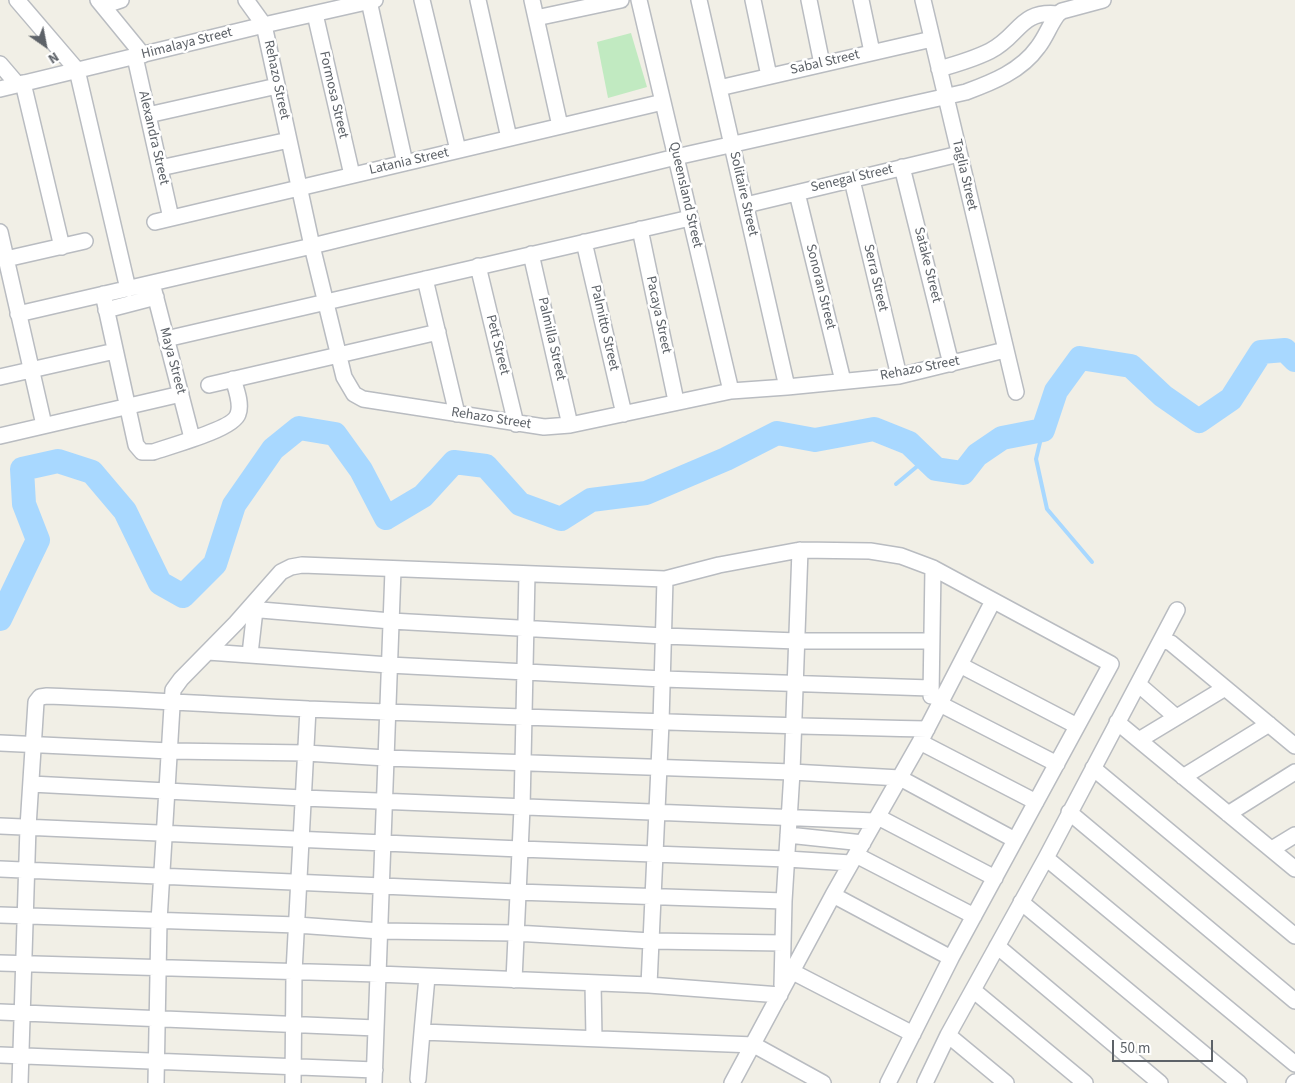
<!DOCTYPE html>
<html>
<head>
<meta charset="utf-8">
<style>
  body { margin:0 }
  #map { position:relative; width:1295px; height:1083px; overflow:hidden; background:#f1efe6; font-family:"Source Sans 3",sans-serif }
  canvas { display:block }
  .north { position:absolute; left:20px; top:20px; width:50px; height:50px; -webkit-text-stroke:4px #fff; paint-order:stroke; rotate:147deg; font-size:14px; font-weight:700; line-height:20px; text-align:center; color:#5d6268 }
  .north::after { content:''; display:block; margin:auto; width:18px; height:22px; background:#5d6268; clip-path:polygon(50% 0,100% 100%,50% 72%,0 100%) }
  .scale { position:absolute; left:1112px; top:1040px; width:101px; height:22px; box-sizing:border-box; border:2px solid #5d6268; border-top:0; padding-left:6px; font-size:15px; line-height:18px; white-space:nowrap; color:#5d6268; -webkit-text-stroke:4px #fff; paint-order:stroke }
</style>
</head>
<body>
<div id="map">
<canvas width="1295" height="1083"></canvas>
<div class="north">N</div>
<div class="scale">50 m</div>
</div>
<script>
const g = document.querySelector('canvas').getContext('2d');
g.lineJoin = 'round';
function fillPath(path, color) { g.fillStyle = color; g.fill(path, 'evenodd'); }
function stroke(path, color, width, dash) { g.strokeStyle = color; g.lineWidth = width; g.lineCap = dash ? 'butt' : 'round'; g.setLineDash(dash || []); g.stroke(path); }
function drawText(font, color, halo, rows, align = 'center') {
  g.font = font + ' "Source Sans 3",sans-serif'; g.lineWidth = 5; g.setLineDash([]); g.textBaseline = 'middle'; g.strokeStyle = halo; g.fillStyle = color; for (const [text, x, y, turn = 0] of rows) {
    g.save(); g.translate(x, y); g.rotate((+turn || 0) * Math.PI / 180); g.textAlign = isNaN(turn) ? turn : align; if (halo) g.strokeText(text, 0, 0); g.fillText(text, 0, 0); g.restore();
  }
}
const green = new Path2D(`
  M631,33L647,87L608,98L597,42Z`);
const stream = new Path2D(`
  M1043,430L1036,459L1047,509L1092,562
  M896,484L926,459`);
const river = new Path2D(`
  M0,619L38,540L24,504L22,469L58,461L92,472L125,511L160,583L183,596L215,564L234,505L273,449L299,428L335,434L361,470L386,518L423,496L454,462L486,466L520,504L561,519L591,500L646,493L726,459L777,433L815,440L874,429L909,443L936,469L963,473L977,455L1002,438L1043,430L1056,391L1080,358L1131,366L1163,396L1199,421L1231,399L1261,352L1285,350L1295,360`);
const street = new Path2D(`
  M17,0L77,70L128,289
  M98,0L143,55
  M246,0L264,25L312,246L344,377L354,394L363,399L544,427L570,425L731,391L787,387L899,376L1005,350
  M422,0L458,150
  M478,0L509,138
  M532,0L560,126
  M639,0L731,391
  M699,0L787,387
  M753,0L769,76
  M809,0L822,64
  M861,0L872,52
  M923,0L1016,392
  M369,1L405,163
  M103,6L121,0
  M315,14L352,175
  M536,18L621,0
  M135,57L171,218
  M0,64L18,85
  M939,69C957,64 974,59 990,51C1020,36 1019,10 1058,14
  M23,83L62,247
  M719,88L932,39
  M0,89L264,25L375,0
  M148,115L277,86
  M902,167L951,364
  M160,168L289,140
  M852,180L899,376
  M797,193L843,381
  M746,205L959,154
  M155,222L663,102
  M640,229L676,401
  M0,232L44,425
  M584,242L624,414
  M531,254L570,425
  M6,259L85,241
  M478,266L516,424
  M425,279L457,414
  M152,283L192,438
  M103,294L136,445L142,452H153C170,446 234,429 238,414C242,404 236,389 233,379
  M106,310L156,297
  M18,314L312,246L676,157L966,92C993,82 1021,71 1038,47C1046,37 1050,24 1058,14L1062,11L1103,0
  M166,339L690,218
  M0,377L115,351
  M209,385L438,332
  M0,436L181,394
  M249,609L391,621L664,636L797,641H930
  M1162,640L1171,643L1295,746
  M208,652L389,665L663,679L930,688
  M250,654L255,610
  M960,665L1077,726
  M1138,684L1176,717
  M931,696L933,568
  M940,704L1057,764
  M1117,722L1295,869
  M1139,740L1225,688
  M920,742L1036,802
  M0,743L170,751L306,753L386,758L792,772L900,778L1015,840
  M1093,768L1295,936
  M1183,777L1269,724
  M31,784L303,798L875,821
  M1069,812L1295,1001
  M1228,814L1295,772
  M878,817L995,878
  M0,826L520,849L787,859L851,863
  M788,835L863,843
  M1272,849L1295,835
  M856,855L974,916
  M1046,858L1295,1064
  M0,869L517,892L784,901
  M833,895L951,958
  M1021,902L1239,1083
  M0,915L297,925L380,931L515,933L651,941L783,943
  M997,946L1160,1083
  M0,963L378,974L649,985L780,995
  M791,971L913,1034
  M427,977L422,1032L754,1045L823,1083
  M514,980L522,808L527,574
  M593,983L594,1038
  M649,985L661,723L665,579
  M782,985L784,901L792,772L800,550
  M973,990L1085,1083
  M0,1012L376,1028
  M948,1035L1006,1083
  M0,1055L375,1070
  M418,1079L422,1032
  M20,1083L28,827L36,702L40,697L47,696C134,699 221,705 308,709C514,717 720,725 927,729
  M156,1083L159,921L173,690L181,679L236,623L281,572L291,567L302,565L665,579L719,565L800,550L870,551L901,556L933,568L1111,664L951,958L888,1083
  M293,1083L294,972L308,709
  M374,1083L393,570
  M732,1083L833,895L920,742L993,601
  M925,1083L948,1035L1046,858L1177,610
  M1294,1083L1295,1082`);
const streetNames = [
  ["Himalaya Street",187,44,-14],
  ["Sabal Street",825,63,-13],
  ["Rehazo Street",276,80,78],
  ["Formosa Street",333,95,77],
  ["Alexandra Street",153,138,77],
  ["Latania Street",409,162,-13],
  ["Taglia Street",964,175,77],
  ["Senegal Street",852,179,-13],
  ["Solitaire Street",743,194,77],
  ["Queensland Street",685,195,77],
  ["Satake Street",927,265,76],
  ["Serra Street",875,278,77],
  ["Sonoran Street",820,287,76],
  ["Pacaya Street",658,315,78],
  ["Palmitto Street",604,328,77],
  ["Palmilla Street",551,339,77],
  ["Pett Street",497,345,76],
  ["Maya Street",172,361,75],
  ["Rehazo Street",920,369,-11],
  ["Rehazo Street",491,419,9]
];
fillPath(green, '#c1eac1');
stroke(stream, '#a8d8ff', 4);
stroke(river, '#a8d8ff', 24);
stroke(street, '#b9bcc1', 18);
stroke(street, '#fff', 15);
drawText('14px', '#5d6268', '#fff', streetNames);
</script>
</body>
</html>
